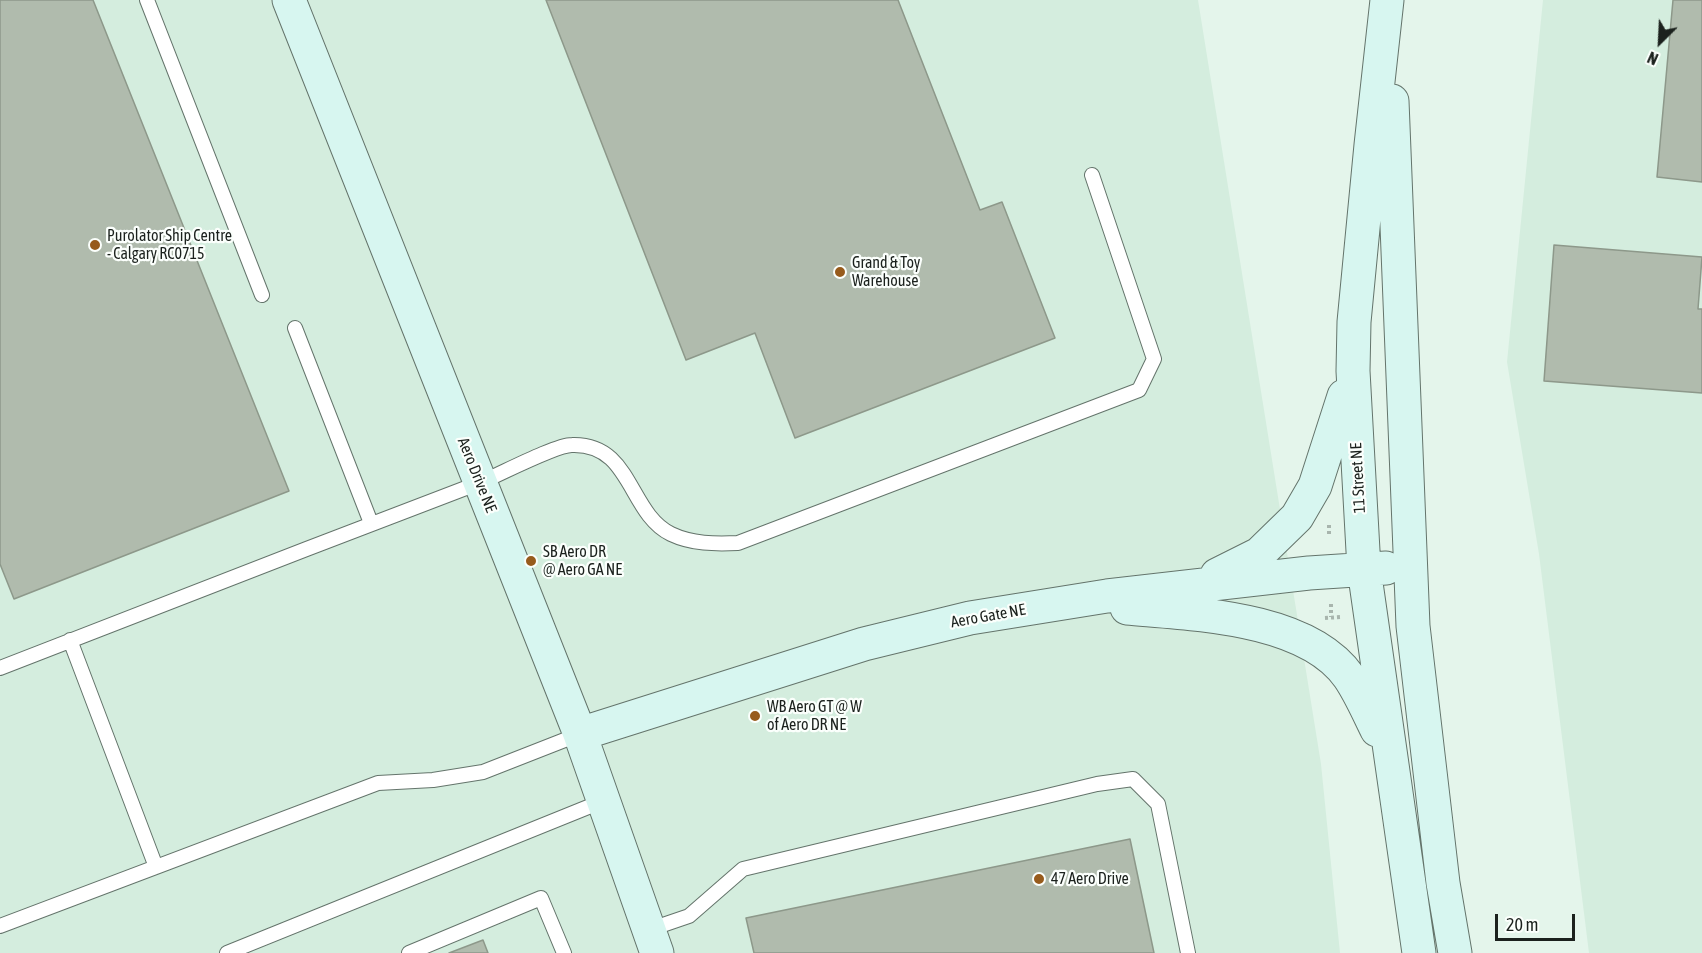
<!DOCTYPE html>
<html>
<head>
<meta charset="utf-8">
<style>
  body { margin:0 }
  #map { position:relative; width:1702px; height:953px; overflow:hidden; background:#e4f5eb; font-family:"Asap Condensed",sans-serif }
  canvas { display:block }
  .north { position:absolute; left:1630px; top:12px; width:60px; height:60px; -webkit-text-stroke:4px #fbfffc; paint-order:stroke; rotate:204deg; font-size:16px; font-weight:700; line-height:24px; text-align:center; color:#1b211d }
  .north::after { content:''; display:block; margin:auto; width:21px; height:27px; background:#1b211d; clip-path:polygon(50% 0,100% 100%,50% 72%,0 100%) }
  .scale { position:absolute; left:1495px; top:914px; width:80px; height:27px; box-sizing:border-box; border:3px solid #1b211d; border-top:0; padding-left:8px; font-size:18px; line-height:21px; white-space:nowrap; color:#1b211d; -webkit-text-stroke:4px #fbfffc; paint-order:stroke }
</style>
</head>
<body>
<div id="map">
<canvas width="1702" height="953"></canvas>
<div class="north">N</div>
<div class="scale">20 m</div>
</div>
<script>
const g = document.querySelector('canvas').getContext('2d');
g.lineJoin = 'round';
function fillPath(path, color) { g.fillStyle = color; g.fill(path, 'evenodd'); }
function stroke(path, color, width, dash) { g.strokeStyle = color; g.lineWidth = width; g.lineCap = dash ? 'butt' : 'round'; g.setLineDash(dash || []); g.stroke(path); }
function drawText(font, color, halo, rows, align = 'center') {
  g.font = font + ' "Asap Condensed",sans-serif'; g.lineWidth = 4.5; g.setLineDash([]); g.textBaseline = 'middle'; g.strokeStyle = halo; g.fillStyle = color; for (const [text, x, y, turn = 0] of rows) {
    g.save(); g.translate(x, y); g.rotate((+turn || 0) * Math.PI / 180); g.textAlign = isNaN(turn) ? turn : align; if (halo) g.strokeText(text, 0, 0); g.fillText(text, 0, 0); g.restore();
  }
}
const built = new Path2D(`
  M0,0H1198L1321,764L1340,953H0Z
  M1543,0H1702V953H1589L1539,554L1507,362Z`);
const building = new Path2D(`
  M0,0H93L289,491L14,599L0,564Z
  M546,0H898L980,210L1002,202L1055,338L795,438L755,333L686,360Z
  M1673,0H1702V182L1657,177Z
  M1554,245L1702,257L1698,309H1702V393L1544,381Z
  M1130,839L1154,953H754L746,918Z
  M483,940L488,953H449Z`);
const path = new Path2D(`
  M1329,525V536
  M1331,604V617
  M1325,618L1341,617`);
const lane = new Path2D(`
  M147,0L262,295
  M295,328L371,523
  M70,640L156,867
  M0,668C160,605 319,544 479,483C499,475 555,445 572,445C632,443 628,513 671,534C692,544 715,544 738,543L1139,390L1154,359L1092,175
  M0,926L378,783L433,780L483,772L580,734
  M648,930L689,916L743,869L1097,784L1133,779L1158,804L1188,953
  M227,953L603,801
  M409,953L541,898L564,953`);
const secondary = new Path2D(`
  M289,0L580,734L657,953
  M1387,0L1371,145L1354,322L1353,371L1364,569L1419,953
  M1392,101L1413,626L1443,883L1455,953
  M1217,575L1259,554L1297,517L1315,486L1344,396
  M1127,608C1194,614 1307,617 1349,677C1360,693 1368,712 1377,730
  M580,734L864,644L970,618L1107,596L1309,573L1386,568`);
const markers = [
  [95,245,6,"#975b1c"],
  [840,272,6,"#975b1c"],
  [531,561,6,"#975b1c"],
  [755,716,6,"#975b1c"],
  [1039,879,6,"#975b1c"]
];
const poiNames = [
  ["Purolator Ship Centre",107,236],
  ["- Calgary RC0715",107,254],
  ["Grand & Toy",852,263],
  ["Warehouse",852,281],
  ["SB Aero DR",543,552],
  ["@ Aero GA NE",543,570],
  ["WB Aero GT @ W",767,707],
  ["of Aero DR NE",767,725],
  ["47 Aero Drive",1051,879]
];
const streetNames = [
  ["Aero Drive NE",477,475,68],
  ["11 Street NE",1358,478,-93],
  ["Aero Gate NE",988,616,-10]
];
fillPath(built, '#d4edde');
fillPath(building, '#b0bbad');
stroke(building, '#8d988a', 1.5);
stroke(lane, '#64746b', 16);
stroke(secondary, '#64746b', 35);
stroke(path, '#a8b5ad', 4, [3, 3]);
stroke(lane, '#fff', 14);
stroke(secondary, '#d7f6f0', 33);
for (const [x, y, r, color] of markers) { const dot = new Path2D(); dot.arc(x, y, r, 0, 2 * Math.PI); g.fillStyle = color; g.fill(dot); stroke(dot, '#fbfffc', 2); }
drawText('16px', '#1b211d', '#fbfffc', poiNames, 'left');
drawText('16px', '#1b211d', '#fbfffc', streetNames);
</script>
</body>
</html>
